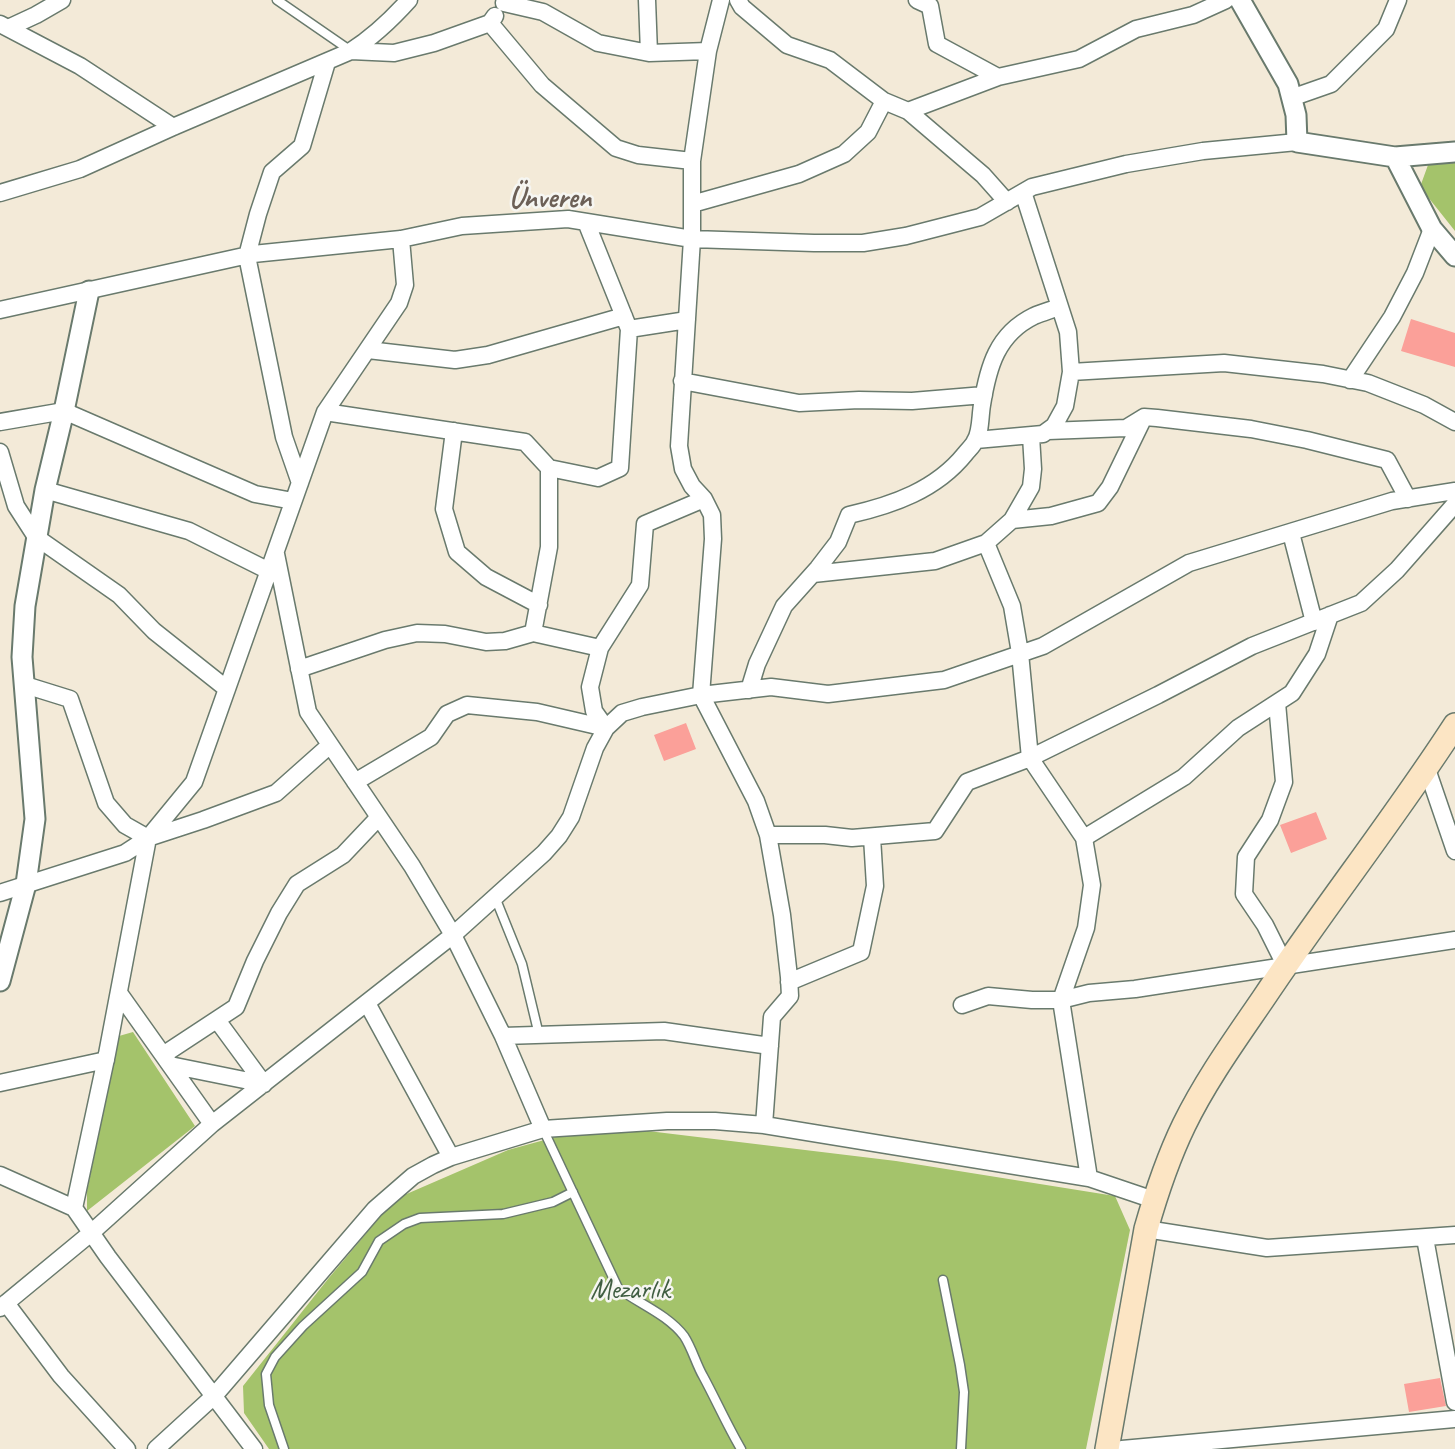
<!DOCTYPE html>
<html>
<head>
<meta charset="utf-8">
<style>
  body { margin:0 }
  canvas { display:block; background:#f3ead8 }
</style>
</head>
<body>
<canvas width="1455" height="1449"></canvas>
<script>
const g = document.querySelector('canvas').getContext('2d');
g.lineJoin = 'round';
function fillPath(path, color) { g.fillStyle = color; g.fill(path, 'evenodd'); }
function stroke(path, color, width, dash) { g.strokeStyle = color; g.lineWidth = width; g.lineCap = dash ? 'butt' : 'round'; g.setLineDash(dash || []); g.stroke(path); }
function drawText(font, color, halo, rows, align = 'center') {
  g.font = font + ' Caveat,sans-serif'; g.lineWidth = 5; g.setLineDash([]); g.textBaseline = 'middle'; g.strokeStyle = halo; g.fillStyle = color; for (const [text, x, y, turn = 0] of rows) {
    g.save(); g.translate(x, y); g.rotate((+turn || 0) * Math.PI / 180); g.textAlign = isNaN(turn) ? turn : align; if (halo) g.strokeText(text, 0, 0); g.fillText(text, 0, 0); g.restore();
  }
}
const green = new Path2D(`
  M1455,163V231L1420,187L1428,165Z
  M133,1032L195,1126L87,1211V1191L119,1036Z
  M648,1131L896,1161L1115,1196L1130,1230L1086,1449H269L244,1413L243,1386L328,1279L395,1199L508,1150L559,1136Z`);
const building = new Path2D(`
  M1411,319L1455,333V367L1401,351Z
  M686,723L696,749L664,761L654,735Z
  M1316,812L1327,839L1291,853L1280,825Z
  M1440,1378L1446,1406L1409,1412L1404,1384Z`);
const service = new Path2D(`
  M277,0L351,51
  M495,897L522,964L539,1035
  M543,1129L618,1288C639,1304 667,1314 684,1336C692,1348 696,1364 703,1376C716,1400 727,1425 741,1449
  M943,1280L960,1365L964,1392L961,1449
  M284,1449L269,1405L266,1374L275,1357L303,1326L362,1272L379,1241L404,1224L420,1218L503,1214L553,1202L573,1192`);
const minor = new Path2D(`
  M647,0L649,53
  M721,0L708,51L692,161V239L679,446L683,469L692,486L704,499L712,515L713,539L701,695L756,801L768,835L782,915L789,977L790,996L772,1017L764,1125
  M738,0L742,7L787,45L830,60L884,101L908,111L983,175L1007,202
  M917,0L930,6L937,44L998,77
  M504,3L543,12L598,43L649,53L708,51
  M490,23L542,85L616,148L638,155L692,161
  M0,24L80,66L173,127
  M8,28L36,15L62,0
  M351,51L394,53L434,43L490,23L495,16
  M1291,98L1331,84L1386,29L1398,0
  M908,111L998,77L1079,59L1136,29L1193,15L1226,0
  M0,193L80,169L173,127L351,51C373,37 391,20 409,0
  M692,204L799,174L844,154L868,132L884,101
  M0,310L253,254L401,239L462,226L568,219L692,239L814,243H863L906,236L980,217L1032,187L1126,164L1203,151L1297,142
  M629,329L687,320
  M368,350L455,360L488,355L624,316
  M1071,372L1224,363L1323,374L1368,383L1424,405L1455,422
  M1350,380L1392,317L1415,273L1432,229
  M682,381L799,403L859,400L912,401L984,395
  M325,412L525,442L549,468L598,478L620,468L629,329L586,222
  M0,422L64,411L255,494L293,501
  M454,431L444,509L457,552L486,577L539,605
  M1048,431L1126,428L1144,417L1157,418L1251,429L1307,440L1387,460L1408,499
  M976,440L1043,434L1054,426L1065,406L1071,372L1068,332L1023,192
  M0,452L16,506L36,537L119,595L154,631L227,689
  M300,483L284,437L247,256L258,214L272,172L302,146L327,62
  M45,490L189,531L269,571
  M1012,520L1051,516L1098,503L1110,487L1144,417
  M1291,533L1314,622
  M986,543L1012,606L1020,653L1030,758L1084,838L1092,885L1086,928L1061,1000L1089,1178
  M276,554L308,712L412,866L453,935L503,1036L543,1129
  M813,574L935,561L986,543L1012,520L1031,487L1033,469L1031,436
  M533,633L549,547V468
  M299,669L385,640L417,633L445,634L486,642L505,641L533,633L600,648
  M25,685L70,699L106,803L125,825L148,838L203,820L276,793L330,745
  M749,690L757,664L784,606L818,568L838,542L849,515C893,505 936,490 965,454C968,450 973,446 975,441C981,432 980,416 982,405C988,367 997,334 1034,316C1041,313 1051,310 1059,307
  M1277,703L1284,782L1270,820L1246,857L1244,894L1265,925L1285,965
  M606,728L594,711L590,687L600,648L640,585L645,524L704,499
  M1427,769L1455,851
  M355,782L431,737L447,714L467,705L537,712L606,728
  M768,835H825L852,838L935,831L967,782L1030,758L1158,695L1252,646L1361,603L1397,570L1455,504
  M1084,838L1184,777L1238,728L1292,693L1317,654L1330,615
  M0,893L125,853L148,838
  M789,982L861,952L875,886L872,837
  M119,993L212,1124
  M367,1003L451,1157
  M962,1005L988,996L1032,1000H1061L1089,993L1135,989L1455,940
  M503,1036L664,1031L770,1046
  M163,1055L236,1007L255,961L279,913L297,884L343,855L379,817
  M170,1065L264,1084L217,1020
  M0,1083L106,1060
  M0,1175L74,1208L108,1257L254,1449
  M74,1208L107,1054L148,838L194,782L325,412L399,303L405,285L401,239
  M1146,1229L1267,1248L1455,1235
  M1425,1238L1455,1402
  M6,1303L61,1376L127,1449
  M0,1308L91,1233L212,1124L453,935L544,853L559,836L571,817L595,748L606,728L622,713L642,707L701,695L771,687L828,694L944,680L1043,646L1189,563L1392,501L1455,491
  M156,1449L214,1396L375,1209L413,1176L433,1165L451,1157L543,1129L667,1121H715L764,1125L1089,1178L1154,1200
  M1122,1449L1455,1419`);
const tertiary = new Path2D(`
  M1240,0L1288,84L1296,115L1297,142L1395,157L1455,152
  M1395,157L1432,229L1455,256
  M0,981L26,884L35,819L22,657L25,606L45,490L64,411L89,291`);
const secondary = new Path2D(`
  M1107,1449L1146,1229C1156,1194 1168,1158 1184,1125C1206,1080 1235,1040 1263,999C1325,906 1394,819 1455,725`);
const parkNames = [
  ["Mezarlık",630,1291]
];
const neighbourhoodNames = [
  ["Ünveren",550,199]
];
fillPath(green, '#a4c36b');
fillPath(building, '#fba099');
stroke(service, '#697a6d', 11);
stroke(minor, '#697a6d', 19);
stroke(tertiary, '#697a6d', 23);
stroke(secondary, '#697a6d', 26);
stroke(service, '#fff', 8);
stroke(minor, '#fff', 16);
stroke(tertiary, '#fff', 19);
stroke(secondary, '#fce5c4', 23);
drawText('28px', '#405e42', '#f6f6f2', parkNames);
drawText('bold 30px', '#6c6057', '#f6f6f2', neighbourhoodNames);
</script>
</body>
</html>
